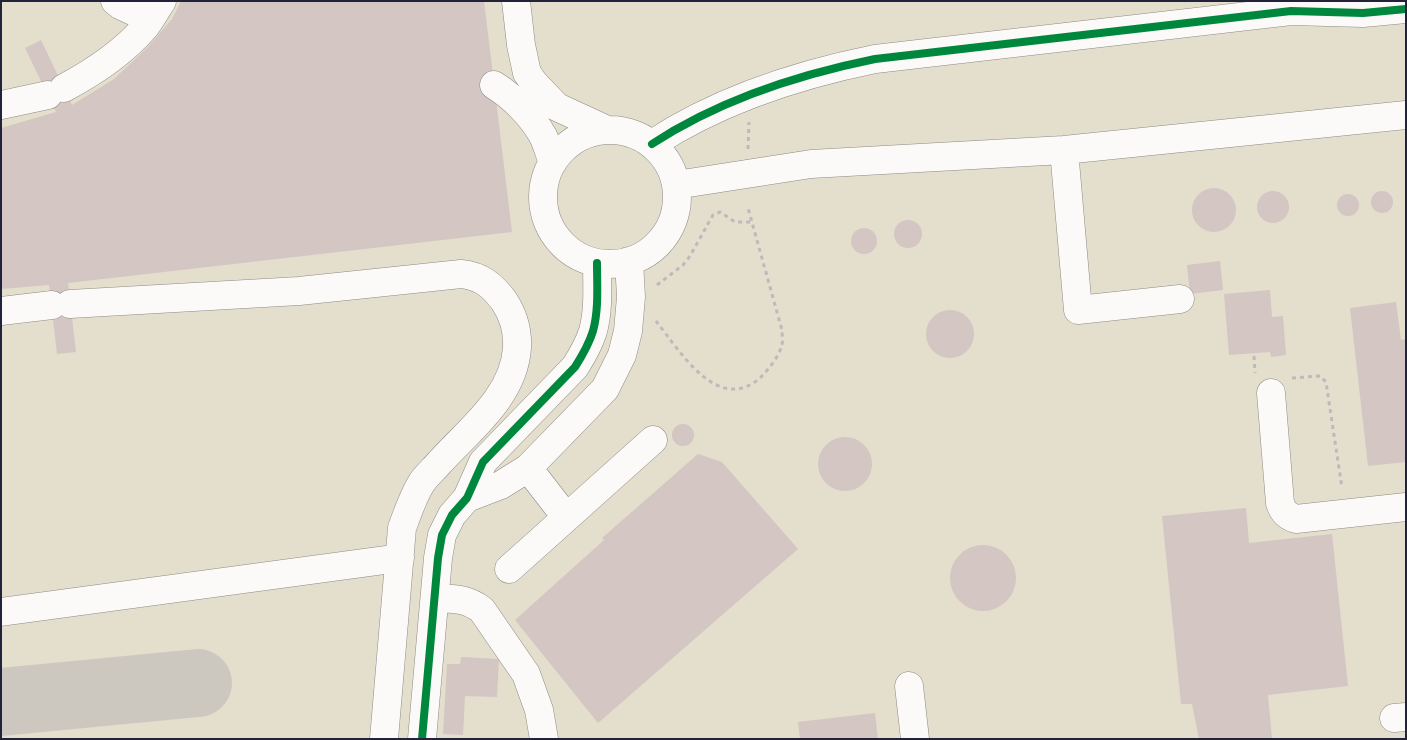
<!DOCTYPE html>
<html>
<head>
<meta charset="utf-8">
<style>
  body { margin:0 }
  #map { position:relative; width:1407px; height:740px; overflow:hidden; background:#e4decd; font-family:"Sorts Mill Goudy",serif }
  canvas { display:block }
  .frame { position:absolute; inset:0; border:2px solid #22223b; pointer-events:none }
</style>
</head>
<body>
<div id="map">
<canvas width="1407" height="740"></canvas>
<div class="frame"></div>
</div>
<script>
const g = document.querySelector('canvas').getContext('2d');
g.lineJoin = 'round';
function stroke(path, color, width, dash) { g.strokeStyle = color; g.lineWidth = width; g.lineCap = dash ? 'butt' : 'round'; g.setLineDash(dash || []); g.stroke(path); }
function fillPath(path, color) { g.fillStyle = color; g.fill(path, 'evenodd'); }
const taxiway = new Path2D(`
  M1,702L198,683`);
const building = new Path2D(`
  M181,1H484L512,232L68,283L76,352L57,354L49,285L1,289V128L56,112L25,48L41,40L72,105L114,79L147,48L172,19Z
  M1192 210a22 22 0 1 1 44 0a22 22 0 1 1-44 0Z
  M1371 202a11 11 0 1 1 22 0a11 11 0 1 1-22 0Z
  M1257 207a16 16 0 1 1 32 0a16 16 0 1 1-32 0Z
  M1337 205a11 11 0 1 1 22 0a11 11 0 1 1-22 0Z
  M894 234a14 14 0 1 1 28 0a14 14 0 1 1-28 0Z
  M851 241a13 13 0 1 1 26 0a13 13 0 1 1-26 0Z
  M1220,261L1223,290L1190,294L1187,265Z
  M1270,290L1272,317L1283,316L1286,355L1271,357L1270,352L1229,355L1224,294Z
  M1396,302L1401,340L1406,339V462L1368,466L1350,308Z
  M926 334a24 24 0 1 1 48 0a24 24 0 1 1-48 0Z
  M672 435a11 11 0 1 1 22 0a11 11 0 1 1-22 0Z
  M818 464a27 27 0 1 1 54 0a27 27 0 1 1-54 0Z
  M698,454L722,462L798,549L598,723L515,620L604,540L602,538Z
  M1246,508L1249,543L1332,534L1348,686L1268,695L1272,739H1199L1192,704H1181L1162,516Z
  M950 578a33 33 0 1 1 66 0a33 33 0 1 1-66 0Z
  M461,657L499,659L497,697L465,696L463,735L443,734L447,664H460Z
  M875,713L878,739H800L798,722Z`);
const path = new Path2D(`
  M748,149L749,122
  M657,285L683,265L690,256L713,215L720,212L735,222H752
  M656,321C680,351 718,416 761,377C769,369 779,356 782,345C783,340 782,334 782,330L748,208
  M1254,356L1255,373
  M1292,378L1320,376L1326,382L1342,488`);
const minor = new Path2D(`
  M115,1L120,5L150,19
  M516,1L521,45L527,73L534,83L557,107L607,130
  M494,85C513,97 532,116 543,136C547,144 549,153 553,162
  M64,88C94,72 123,53 145,27C151,19 156,10 162,1
  M1,105L48,95
  M543 197a67 67 0 1 1 134 0a67 67 0 1 1-134 0Z
  M652,144C719,100 796,75 875,59L1291,11L1363,13L1406,9
  M1064,150L1078,310L1180,299
  M676,185L811,164L1064,150L1406,115
  M70,304L299,291L461,274C481,276 492,285 504,301C514,316 518,330 517,348C514,396 470,429 440,462C434,469 427,475 422,482C413,496 408,512 402,528L384,739
  M1,311L52,305
  M1271,393L1280,503C1283,512 1287,516 1296,519L1406,507
  M528,468L566,517
  M467,498L501,485L528,468L605,389L622,355L628,331L631,297L629,261
  M509,569L653,440
  M435,598C455,599 466,598 482,610L526,674L539,710L544,739
  M1,612L400,558
  M909,686L915,739
  M1394,718L1406,717
  M422,739L438,558L442,535L452,515L467,498L483,462L575,367C582,356 589,344 593,331C599,309 597,285 597,263`);
const cycleway = new Path2D(`
  M652,144C719,100 796,75 875,59L1291,11L1363,13L1406,9
  M422,739L438,558L442,535L452,515L467,498L483,462L575,367C582,356 589,344 593,331C599,309 597,285 597,263`);
stroke(taxiway, '#ccc8c0', 68);
fillPath(building, '#d3c6c3');
stroke(minor, '#8d8985', 29);
stroke(path, '#bcbaba', 3, [4, 4]);
stroke(minor, '#fbfaf8', 28);
stroke(cycleway, '#00873e', 8);
</script>
</body>
</html>
